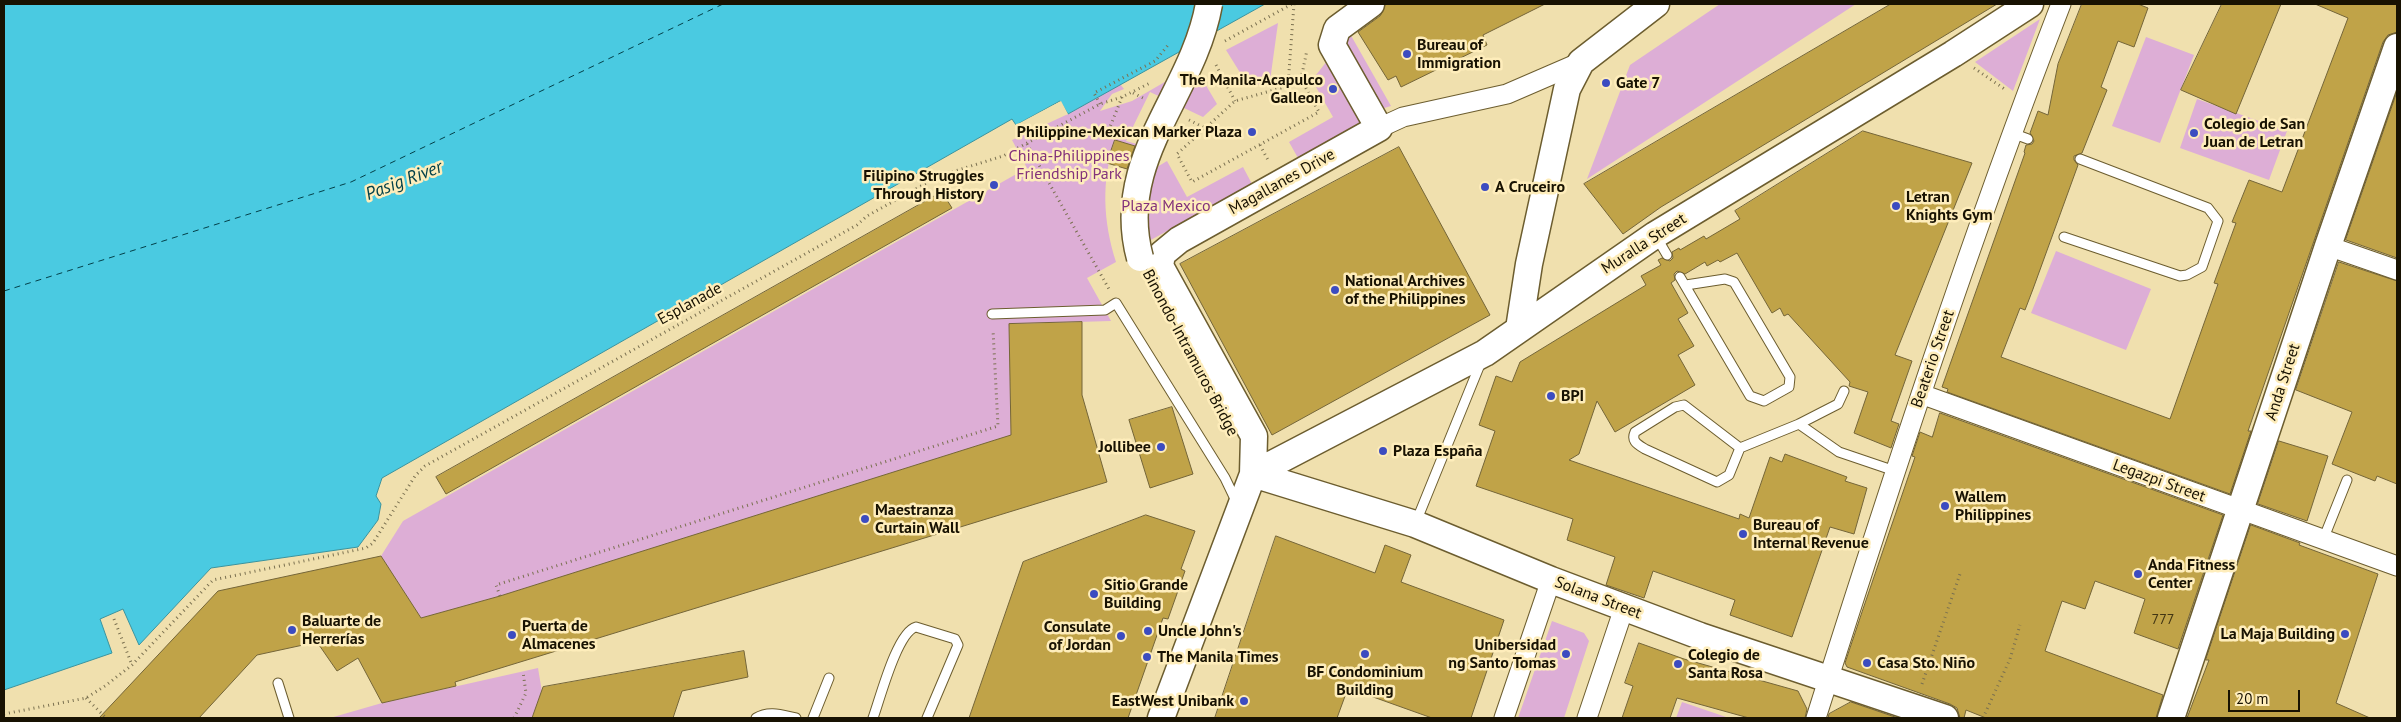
<!DOCTYPE html>
<html>
<head>
<meta charset="utf-8">
<style>
  body { margin:0 }
  #map { position:relative; width:2401px; height:722px; overflow:hidden; background:#f0e0ae; font-family:"PT Sans",sans-serif }
  canvas { display:block }
  .frame { position:absolute; inset:0; border:5px solid #181202; pointer-events:none }
  .scale { position:absolute; left:2228px; top:690px; width:72px; height:22px; box-sizing:border-box; border:2px solid #181202; border-top:0; padding-left:6px; font-size:15px; line-height:18px; white-space:nowrap; color:#181202; -webkit-text-stroke:4px #feedbb; paint-order:stroke }
</style>
</head>
<body>
<div id="map">
<canvas width="2401" height="722"></canvas>
<div class="frame"></div>
<div class="scale">20 m</div>
</div>
<script>
const g = document.querySelector('canvas').getContext('2d');
g.lineJoin = 'round';
function fillPath(path, color) { g.fillStyle = color; g.fill(path, 'evenodd'); }
function stroke(path, color, width, dash) { g.strokeStyle = color; g.lineWidth = width; g.lineCap = dash ? 'butt' : 'round'; g.setLineDash(dash || []); g.stroke(path); }
function drawText(font, color, halo, rows, align = 'center') {
  g.font = font + ' "PT Sans",sans-serif'; g.lineWidth = 5; g.setLineDash([]); g.textBaseline = 'middle'; g.strokeStyle = halo; g.fillStyle = color; for (const [text, x, y, turn = 0] of rows) {
    g.save(); g.translate(x, y); g.rotate((+turn || 0) * Math.PI / 180); g.textAlign = isNaN(turn) ? turn : align; if (halo) g.strokeText(text, 0, 0); g.fillText(text, 0, 0); g.restore();
  }
}
const green = new Path2D(`
  M1720,4H1856L1587,179L1630,65Z
  M1307,14L1315,28L1367,120L1298,158L1289,142L1333,117L1312,80L1331,56Z
  M2040,19L2013,91L1975,62Z
  M1278,23L1270,81L1249,87L1226,50Z
  M1349,32L1391,106L1381,109L1342,39Z
  M2146,37L2194,55L2160,143L2112,126Z
  M1194,65L1217,104L1203,117L1150,92L1126,141L1154,149L1147,173L1167,161L1187,197L1243,167L1252,184L1149,241C1141,209 1143,181 1152,151L1115,140C1101,181 1103,221 1116,262L1087,278L1111,321L1009,324L1011,435L500,596L421,618L381,556L403,521L1027,168L1012,140L1068,114L1120,84L1124,89L1112,94L1100,111L1132,101Z
  M2197,99L2287,131L2269,180L2180,148Z
  M2056,251L2151,289L2126,350L2031,313Z
  M1552,621L1584,633L1589,641L1564,718H1518Z
  M538,668L542,692L532,718H330L382,703Z
  M1682,702L1729,718H1676Z`);
const water = new Path2D(`
  M4,4H1265L1068,114L1060,101L1016,125L1012,119L382,478L376,496L381,504L378,520L358,547L211,568L139,645L123,609L100,619L112,653L4,690Z`);
const pier = new Path2D(`
  M1061,101L1068,114L1065,115L1060,104L1017,127L1016,125Z`);
const ferry = new Path2D(`
  M4,291L351,182L723,4`);
const building = new Path2D(`
  M1386,4H1545L1483,35L1487,45L1401,87L1396,76L1388,80L1358,32L1380,16Z
  M1891,4H1997L1661,207L1623,234L1584,184Z
  M2082,4H2138L2148,8L2134,47L2118,41L2101,87L2107,90L2082,153L2074,156V160L2078,165L2033,289L2025,310L2020,308L2001,357L2170,419L2218,284L2214,283L2236,223L2232,222L2249,180L2282,192L2348,18L2315,4H2397V32L2388,35L2383,42L2248,431H2251L2230,494L1947,392L1948,389L1942,387L2025,153L2024,152L2026,145L2032,144L2034,141L2030,133L2038,111L2048,115L2058,64Z
  M2222,4H2281L2236,114L2181,90Z
  M2397,92V258L2346,240Z
  M1863,131L1972,163L1895,355L1912,361L1891,421L1899,424L1891,448L1854,433L1868,392L1849,386L1850,382L1788,314L1784,316L1780,308L1772,313L1737,253L1720,262L1718,260L1707,266L1705,262L1685,274L1677,271L1674,274L1675,280L1671,283L1688,313L1678,319L1694,346L1678,355L1695,385L1615,432L1597,401L1579,454L1569,460L1739,519L1740,514L1749,518L1770,457L1782,462L1785,454L1847,477L1845,481L1867,488L1854,534L1830,527L1792,637L1730,615L1735,600L1653,571L1644,598L1606,585L1615,557L1567,540L1573,519L1476,486L1495,431L1479,425L1496,376L1512,382L1520,362L1646,285L1641,276L1661,265L1658,260L1662,258L1670,261L1673,258L1672,252L1679,248L1680,250L1704,236L1706,239L1740,219L1735,211Z
  M1115,140L1135,146L1127,169L1107,163Z
  M1399,147L1490,315L1272,435L1180,264Z
  M942,192L952,208L446,494L436,477Z
  M2339,262L2397,281V484L2377,476L2375,481L2332,464L2352,412L2296,390Z
  M1082,322V395L1107,482L455,682L456,686L382,703L358,658L337,671L317,642L257,655L199,718H99L218,591L381,556L421,618L500,596L1011,435L1009,324Z
  M1172,407L1193,474L1150,488L1129,420Z
  M1940,413L2223,515L2178,649L2134,633L2145,599L2095,581L2085,609L2062,601L2045,651L2163,695L2156,718H1986L1966,710L1964,718H1960L1957,708L1950,704L1847,667L1845,663L1863,609L1915,457L1912,456L1920,432L1932,437Z
  M2279,441L2328,456L2307,521L2258,504Z
  M1146,515L1195,531L1181,569L1185,571L1168,619L1163,618L1128,718H969L1023,562Z
  M2251,525L2300,543L2299,545L2378,574L2336,703L2370,718H2187L2209,660H2206Z
  M1276,536L1375,573L1385,545L1411,555L1401,582L1504,620L1471,718H1432L1348,688L1337,718H1215Z
  M1639,643L1684,659L1798,691L1807,709L1805,718H1749L1677,698L1670,718H1622L1633,686L1625,683Z
  M744,651L748,677L682,691L673,718H532L543,687Z
  M1851,702L1898,718H1828L1829,714Z`);
const path = new Path2D(`
  M1225,41L1292,4
  M1216,65L1235,101
  M1974,68L2006,90
  M1301,79L1319,112L1192,182L1177,154L1235,101L1288,86Z
  M1301,79L1307,50
  M1288,85L1294,4
  M1133,93L1145,99
  M1122,97L1108,132L1129,138
  M1100,104L1094,93L1155,61L1169,44
  M1189,120L1205,128
  M1027,144L1109,289
  M1260,145L1269,162
  M500,596L496,585L998,426L993,330
  M114,619L132,665
  M1922,684L1960,574
  M86,698L106,718
  M4,714L86,698L105,686L132,665L213,580L366,548L373,543L415,476L425,466L857,225L867,216L939,176L1003,156L1100,104L1122,97L1152,82
  M514,718L526,693L523,672
  M1983,718L2010,659L2020,625`);
const lane = new Path2D(`
  M2012,133L2028,139
  M2064,237L2180,276L2187,275L2202,267L2218,221L2208,208L2080,159
  M1657,238L1667,255
  M1680,277L1750,396L1764,401L1789,387L1790,377L1734,282L1725,279L1686,285
  M992,314L1105,310L1116,303L1225,478L1237,503
  M1799,424L1839,452L1895,471
  M1740,448L1684,405L1675,407L1635,432C1631,441 1637,444 1645,449L1717,482L1729,475L1740,448L1799,424L1838,404L1844,391
  M1416,522L1481,362
  M2323,540L2347,480
  M278,683L289,718
  M756,718C769,710 782,715 796,718
  M813,718L829,678
  M873,718C880,699 897,632 916,627L955,639L958,645L927,718`);
const street = new Path2D(`
  M1379,128L1403,117L1507,94L1581,62
  M2328,246L2397,270
  M1921,394L2397,566
  M1504,718L1551,580
  M1587,718L1624,608
  M1816,718C1892,478 1970,239 2061,4`);
const secondary = new Path2D(`
  M1519,329L1529,264L1567,89L1581,62L1656,4
  M1253,474L1485,353L1655,235L1953,54L2030,4
  M1253,474L1415,524L1551,580L1700,636L1945,718
  M1161,718L1253,474L1254,436L1160,266L1162,254L1179,240L1379,128L1332,45L1337,29L1371,4
  M2171,718L2328,246L2397,47`);
const secondaryBridge = new Path2D(`
  M1140,258C1113,159 1193,95 1209,4`);
const markers = [
  [1407,54,5,"#3c4cc0"],
  [1606,83,5,"#3c4cc0"],
  [1333,89,5,"#3c4cc0"],
  [1252,132,5,"#3c4cc0"],
  [2194,133,5,"#3c4cc0"],
  [994,185,5,"#3c4cc0"],
  [1485,187,5,"#3c4cc0"],
  [1896,206,5,"#3c4cc0"],
  [1335,290,5,"#3c4cc0"],
  [1551,396,5,"#3c4cc0"],
  [1161,447,5,"#3c4cc0"],
  [1383,451,5,"#3c4cc0"],
  [1945,506,5,"#3c4cc0"],
  [865,519,5,"#3c4cc0"],
  [1743,534,5,"#3c4cc0"],
  [2138,574,5,"#3c4cc0"],
  [1094,594,5,"#3c4cc0"],
  [292,630,5,"#3c4cc0"],
  [1148,631,5,"#3c4cc0"],
  [2345,634,5,"#3c4cc0"],
  [512,635,5,"#3c4cc0"],
  [1121,636,5,"#3c4cc0"],
  [1365,654,5,"#3c4cc0"],
  [1566,654,5,"#3c4cc0"],
  [1147,657,5,"#3c4cc0"],
  [1867,663,5,"#3c4cc0"],
  [1678,664,5,"#3c4cc0"],
  [1244,701,5,"#3c4cc0"]
];
const numberNames = [
  ["777",2163,620]
];
const poiNames = [
  ["Bureau of",1417,45],
  ["Immigration",1417,63],
  ["The Manila-Acapulco",1323,80,"right"],
  ["Galleon",1323,98,"right"],
  ["Gate 7",1616,83],
  ["Colegio de San",2204,124],
  ["Juan de Letran",2204,142],
  ["Philippine-Mexican Marker Plaza",1242,132,"right"],
  ["Filipino Struggles",984,176,"right"],
  ["Through History",984,194,"right"],
  ["A Cruceiro",1495,187],
  ["Letran",1906,197],
  ["Knights Gym",1906,215],
  ["National Archives",1345,281],
  ["of the Philippines",1345,299],
  ["BPI",1561,396],
  ["Jollibee",1151,447,"right"],
  ["Plaza España",1393,451],
  ["Wallem",1955,497],
  ["Philippines",1955,515],
  ["Maestranza",875,510],
  ["Curtain Wall",875,528],
  ["Bureau of",1753,525],
  ["Internal Revenue",1753,543],
  ["Anda Fitness",2148,565],
  ["Center",2148,583],
  ["Sitio Grande",1104,585],
  ["Building",1104,603],
  ["Baluarte de",302,621],
  ["Herrerías",302,639],
  ["Puerta de",522,626],
  ["Almacenes",522,644],
  ["Consulate",1111,627,"right"],
  ["of Jordan",1111,645,"right"],
  ["Uncle John's",1158,631],
  ["La Maja Building",2335,634,"right"],
  ["Unibersidad",1556,645,"right"],
  ["ng Santo Tomas",1556,663,"right"],
  ["Colegio de",1688,655],
  ["Santa Rosa",1688,673],
  ["The Manila Times",1157,657],
  ["Casa Sto. Niño",1877,663],
  ["BF Condominium",1365,672,"center"],
  ["Building",1365,690,"center"],
  ["EastWest Unibank",1234,701,"right"]
];
const parkNames = [
  ["China-Philippines",1069,156],
  ["Friendship Park",1069,174],
  ["Plaza Mexico",1166,206]
];
const streetNames = [
  ["Magallanes Drive",1282,182,-29],
  ["Muralla Street",1644,244,-33],
  ["Esplanade",690,304,-29],
  ["Binondo-Intramuros Bridge",1190,353,62],
  ["Beaterio Street",1933,359,-71],
  ["Anda Street",2283,382,-72],
  ["Legazpi Street",2159,481,20],
  ["Solana Street",1598,598,21]
];
const waterNames = [
  ["Pasig River",404,181,-21]
];
fillPath(green, '#ddaed6');
fillPath(water, '#4acae1');
stroke(water, '#3b939e', 1);
fillPath(pier, '#f0e0ae');
stroke(ferry, '#034049', 1, [6, 5]);
fillPath(building, '#c0a348');
stroke(building, '#746538', 1);
stroke(lane, '#6c5d2f', 11);
stroke(street, '#6c5d2f', 21);
stroke(secondary, '#6c5d2f', 29);
stroke(path, '#7a7050', 3, [1, 4]);
stroke(lane, '#fff', 9);
stroke(street, '#fff', 19);
stroke(secondary, '#fff', 26);
stroke(secondaryBridge, '#6c5d2f', 29, []);
stroke(secondaryBridge, '#fff', 26);
for (const [x, y, r, color] of markers) { const dot = new Path2D(); dot.arc(x, y, r, 0, 2 * Math.PI); g.fillStyle = color; g.fill(dot); stroke(dot, '#feedbb', 2); }
drawText('14px', '#423614', null, numberNames);
drawText('bold 16px', '#181202', '#feedbb', poiNames, 'left');
drawText('16px', '#83327b', '#feedbb', parkNames);
drawText('16px', '#181202', '#feedbb', streetNames);
drawText('italic 18px', '#034049', '#feedbb', waterNames);
</script>
</body>
</html>
